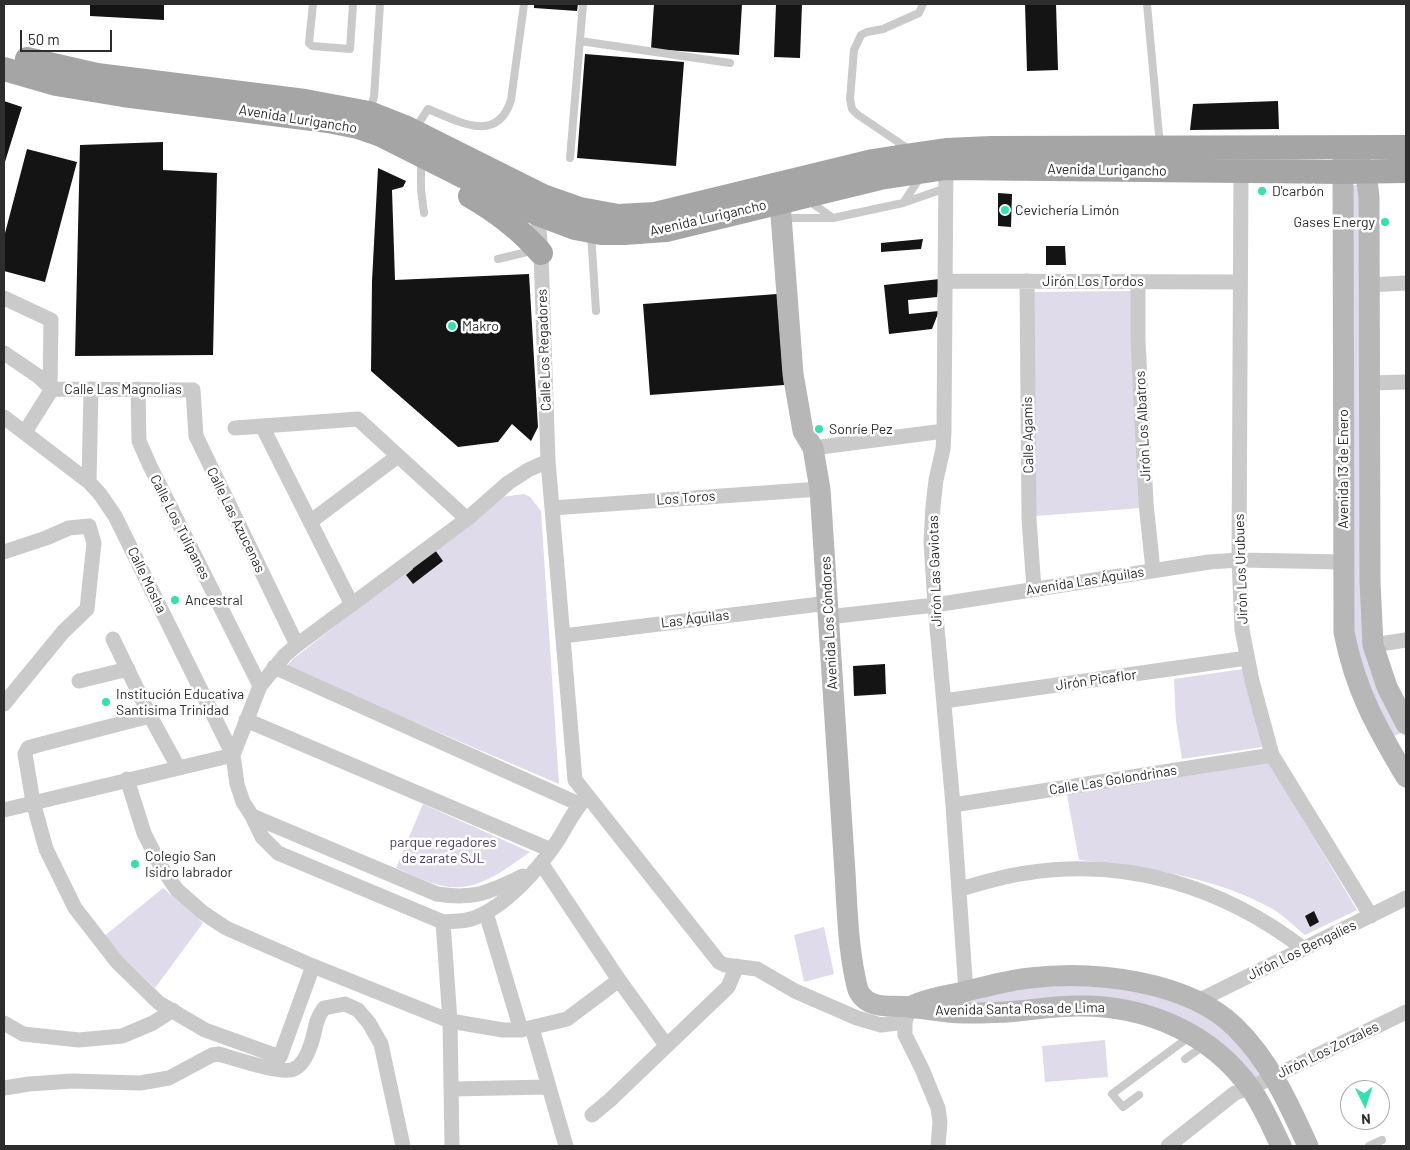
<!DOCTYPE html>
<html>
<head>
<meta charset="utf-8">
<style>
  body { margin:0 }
  #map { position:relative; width:1410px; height:1150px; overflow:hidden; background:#fff; font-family:Barlow,sans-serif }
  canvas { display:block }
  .frame { position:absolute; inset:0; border:5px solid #2d2d2d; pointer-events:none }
  .north { position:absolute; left:1340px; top:1080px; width:50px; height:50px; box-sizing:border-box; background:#fff; border:1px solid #ababab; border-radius:50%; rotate:176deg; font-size:14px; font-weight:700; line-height:20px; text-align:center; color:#2d2d2d }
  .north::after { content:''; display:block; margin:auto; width:18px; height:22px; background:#31e2af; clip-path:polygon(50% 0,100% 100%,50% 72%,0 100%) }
  .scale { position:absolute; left:20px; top:30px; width:92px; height:22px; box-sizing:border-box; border:2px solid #2d2d2d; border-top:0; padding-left:6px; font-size:15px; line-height:18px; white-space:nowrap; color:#2d2d2d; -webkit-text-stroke:4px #fff; paint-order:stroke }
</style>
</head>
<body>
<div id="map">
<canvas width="1410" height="1150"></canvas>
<div class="frame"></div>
<div class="north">N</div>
<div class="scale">50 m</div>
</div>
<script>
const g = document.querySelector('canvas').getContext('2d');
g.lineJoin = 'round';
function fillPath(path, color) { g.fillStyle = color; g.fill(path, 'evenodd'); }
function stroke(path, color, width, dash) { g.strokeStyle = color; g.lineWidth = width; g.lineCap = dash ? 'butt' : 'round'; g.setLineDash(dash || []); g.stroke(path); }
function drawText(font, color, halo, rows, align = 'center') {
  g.font = font + ' Barlow,sans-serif'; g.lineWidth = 5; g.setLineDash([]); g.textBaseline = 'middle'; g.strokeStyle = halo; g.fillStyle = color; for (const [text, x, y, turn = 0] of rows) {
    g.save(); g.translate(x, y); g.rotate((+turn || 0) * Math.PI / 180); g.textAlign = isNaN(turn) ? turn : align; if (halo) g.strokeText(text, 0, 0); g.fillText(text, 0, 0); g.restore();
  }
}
const green = new Path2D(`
  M1354,185H1363V580L1401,733L1392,737L1354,657L1351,190Z
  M1131,291L1141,508L1036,516L1031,292Z
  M524,494L530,497L541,511L559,784L286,667L293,659L501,497Z
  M1243,669L1262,747L1182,759L1176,721L1174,679Z
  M1267,759L1357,910L1305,935C1294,926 1282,914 1269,907C1211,876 1143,867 1079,860L1066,790Z
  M423,804L530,852C504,870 477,893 443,886C427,883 411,874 396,868Z
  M163,888L203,923L155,988L102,938Z
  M824,927L834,974L804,982L794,935Z
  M1082,980L1181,999L1232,1032L1261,1074L1253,1079L1201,1032L1037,1003L928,1004Z
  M1105,1040L1108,1077L1045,1082L1042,1046Z`);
const building = new Path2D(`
  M90,4H164V20L90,16Z
  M534,4H578L577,11L534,8Z
  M654,4H742L739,55L651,49Z
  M776,4H802L800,58L774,57Z
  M1025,4H1056L1058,70L1027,71Z
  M585,54L684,62L676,166L577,158Z
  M4,101L22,107L4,165Z
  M1278,101L1279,129L1190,130L1193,104Z
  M163,142V170L217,173L213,355L75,356L80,145Z
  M27,149L77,162L45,282L4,271V237Z
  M378,168L406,181L403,187L392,190L395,280L529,274L538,427L531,441L512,424L498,442L458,447L371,371L372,281Z
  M998,193L1012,194L1011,227L998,226Z
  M923,239L921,249L881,252V243Z
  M1046,246H1065L1066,265H1046Z
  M940,279L937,297L908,300L909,314L939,311L932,329L889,334L884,285Z
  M777,294L784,385L650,395L643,304Z
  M435,550L443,561L413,584L406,575L413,569L412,567Z
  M885,664L886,694L854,696L853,666Z
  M1314,911L1319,922L1310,927L1305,916Z`);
const lane = new Path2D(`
  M313,4L309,43L312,46L350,49L353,4
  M1147,4L1160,146
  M580,41L730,63
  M369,111L374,97L380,4
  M415,129L428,109C458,121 497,145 511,100L524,4
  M910,150L858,115L852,109L850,99L854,50L861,35L867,32L883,29L919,13L923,4
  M570,158L583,4
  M421,160V190L424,213
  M809,201L833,218
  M903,203L920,178
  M783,218H833L903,203L946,188
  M591,233L596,311
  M498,259L527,252H533
  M1185,1059L1205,1045
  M1139,1095L1123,1107L1112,1094L1189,1037
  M1369,1146L1382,1140`);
const street = new Path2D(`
  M946,160L944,431L943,449L936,480L933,506L931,542L935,605L953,805L966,992
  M1241,171L1239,560L1242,630L1252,681L1272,755L1371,916
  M537,207L541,253L548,461L575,780L719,962L725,965L757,969L795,991L857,1018L881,1025L905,1022
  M945,281L1240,282
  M1027,281L1029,519L1034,589
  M1138,282V340L1146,503L1153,570
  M1369,285L1406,283
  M4,298L51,320L50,386
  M4,353L38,376L52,389
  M1370,383L1406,382
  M52,389L193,390L196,436L297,645
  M138,389L139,441L150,466L260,686
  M4,417L89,482L100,494L115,516L233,755
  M262,426L352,605
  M235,428L358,419L467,519
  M25,432L52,389
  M813,448L944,431
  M548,461L528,470L508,483L467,519L297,645L285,655L260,686L233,755L237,784L243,802L252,816L262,837L278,853L443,922C453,921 464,922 474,918C505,907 540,868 558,840C568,824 574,809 588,796
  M89,482L91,389
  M552,508L820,489
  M310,522L398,456
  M4,552L46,538L69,528L89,526L94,543L87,609L63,632L4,704
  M828,617L935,605L1209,562L1239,560L1343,562
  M563,636L828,603
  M113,639L150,716L178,767
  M1373,645L1406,640
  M274,667L579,804
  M79,681L128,669
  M944,701L1247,658
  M150,716L38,745L28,748L25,754L33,802L46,849L75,908L117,962L159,1003L205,1030L280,1057L313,966
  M246,720L551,850
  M127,779L144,833L160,865L177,890L202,912L226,928L313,966L450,1021L503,1030H521L567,1019L619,980
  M953,805L1272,755
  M4,810L233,755
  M252,816L437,894C475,900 490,892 523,876
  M541,863L619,980L666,1045
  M960,889C982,883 1003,876 1026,873C1128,857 1223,887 1304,949
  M486,913L521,1030
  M443,922L450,1021L452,1146
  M1198,1001L1406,898
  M908,1013L905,1022V1035L922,1069L938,1108L940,1122L938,1146
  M4,1023L23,1034L79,1040L122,1036L153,1023L173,1010
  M532,1028L566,1146
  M4,1088L29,1084L72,1081L140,1083L169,1078L212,1055L219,1054C233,1058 283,1075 294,1069C303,1065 308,1053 311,1044C316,1030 314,1022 324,1008L345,1004L358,1010L369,1023L381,1044L403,1146
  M452,1089L548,1087
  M592,1115L610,1100L728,987L737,966
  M1168,1146L1235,1093L1250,1088L1406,1012`);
const secondary = new Path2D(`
  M1343,147L1344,632C1355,690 1377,728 1406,777
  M1357,156C1364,169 1368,182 1369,197L1370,581L1373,645L1387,687L1406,724
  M780,202L793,374L803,431L813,448L820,489C828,617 836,745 845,873C847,907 848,944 855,977C856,982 857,988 859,992C869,1010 891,1005 909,1007C927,1009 945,1013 963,1013C981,1013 1000,1013 1018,1011C1038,1009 1058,1006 1078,1006C1146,1005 1211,1033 1251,1089C1263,1106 1272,1127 1281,1146
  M912,1006C930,997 949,996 967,991C988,986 1009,980 1030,978C1094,970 1188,981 1235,1027C1269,1060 1289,1104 1308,1146`);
const primary = new Path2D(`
  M27,59L97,75L305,101L369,113L407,128L543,196L580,209L618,216L655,214L873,161L898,157L946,150L991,148L1406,147
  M4,69L56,84L123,95L328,121L358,127L381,135L538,214L575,228L601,233H624L666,230L880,178L946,168L1344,172L1406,171
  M470,196C498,212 520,229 541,253`);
const markers = [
  [1262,191,5,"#31e2af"],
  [1005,210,5,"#31e2af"],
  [1385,222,5,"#31e2af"],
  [452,326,5,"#31e2af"],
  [819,429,5,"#31e2af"],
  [175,600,5,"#31e2af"],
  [106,702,5,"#31e2af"],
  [135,864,5,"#31e2af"]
];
const streetNames = [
  ["Avenida Lurigancho",298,119,9],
  ["Avenida Lurigancho",1107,170,1],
  ["Avenida Lurigancho",708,218,-13],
  ["Jirón Los Tordos",1093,281],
  ["Calle Los Regadores",544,350,-92],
  ["Calle Las Magnolias",123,389],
  ["Jirón Los Albatros",1143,426,-93],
  ["Calle Agamis",1028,435,-91],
  ["Avenida 13 de Enero",1343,469,-90],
  ["Los Toros",686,498,-4],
  ["Calle Las Azucenas",236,520,64],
  ["Calle Los Tulipanes",180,527,63],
  ["Jirón Los Urubues",1241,569,-92],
  ["Jirón Las Gaviotas",935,571,-92],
  ["Calle Mosha",147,580,64],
  ["Avenida Las Águilas",1085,581,-9],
  ["Las Águilas",695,619,-7],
  ["Avenida Los Cóndores",829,623,-93],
  ["Jirón Picaflor",1096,680,-8],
  ["Calle Las Golondrinas",1113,780,-9],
  ["Jirón Los Bengalíes",1302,950,-26],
  ["Avenida Santa Rosa de Lima",1020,1009,-1],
  ["Jirón Los Zorzales",1328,1050,-26]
];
const poiNames = [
  ["D'carbón",1272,191],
  ["Cevichería Limón",1015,210],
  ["Gases Energy",1375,222,"right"],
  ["Makro",462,326],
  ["Sonríe Pez",829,429],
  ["Ancestral",185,600],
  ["Institución Educativa",116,694],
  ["Santisima Trinidad",116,710],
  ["Colegio San",145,856],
  ["Isidro labrador",145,872]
];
const parkNames = [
  ["parque regadores",443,842],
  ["de zarate SJL",443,858]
];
fillPath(green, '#dfdbeb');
fillPath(building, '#141414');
stroke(lane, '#cacaca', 8);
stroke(street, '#cacaca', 15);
stroke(secondary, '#b7b7b7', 21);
stroke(primary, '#a5a5a5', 24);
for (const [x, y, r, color] of markers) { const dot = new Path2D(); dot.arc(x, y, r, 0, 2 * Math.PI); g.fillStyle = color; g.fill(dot); stroke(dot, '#fff', 2); }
drawText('14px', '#2d2d2d', '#fff', streetNames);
drawText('14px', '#2d2d2d', '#fff', poiNames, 'left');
drawText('14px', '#4a3b68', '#fff', parkNames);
</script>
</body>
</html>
